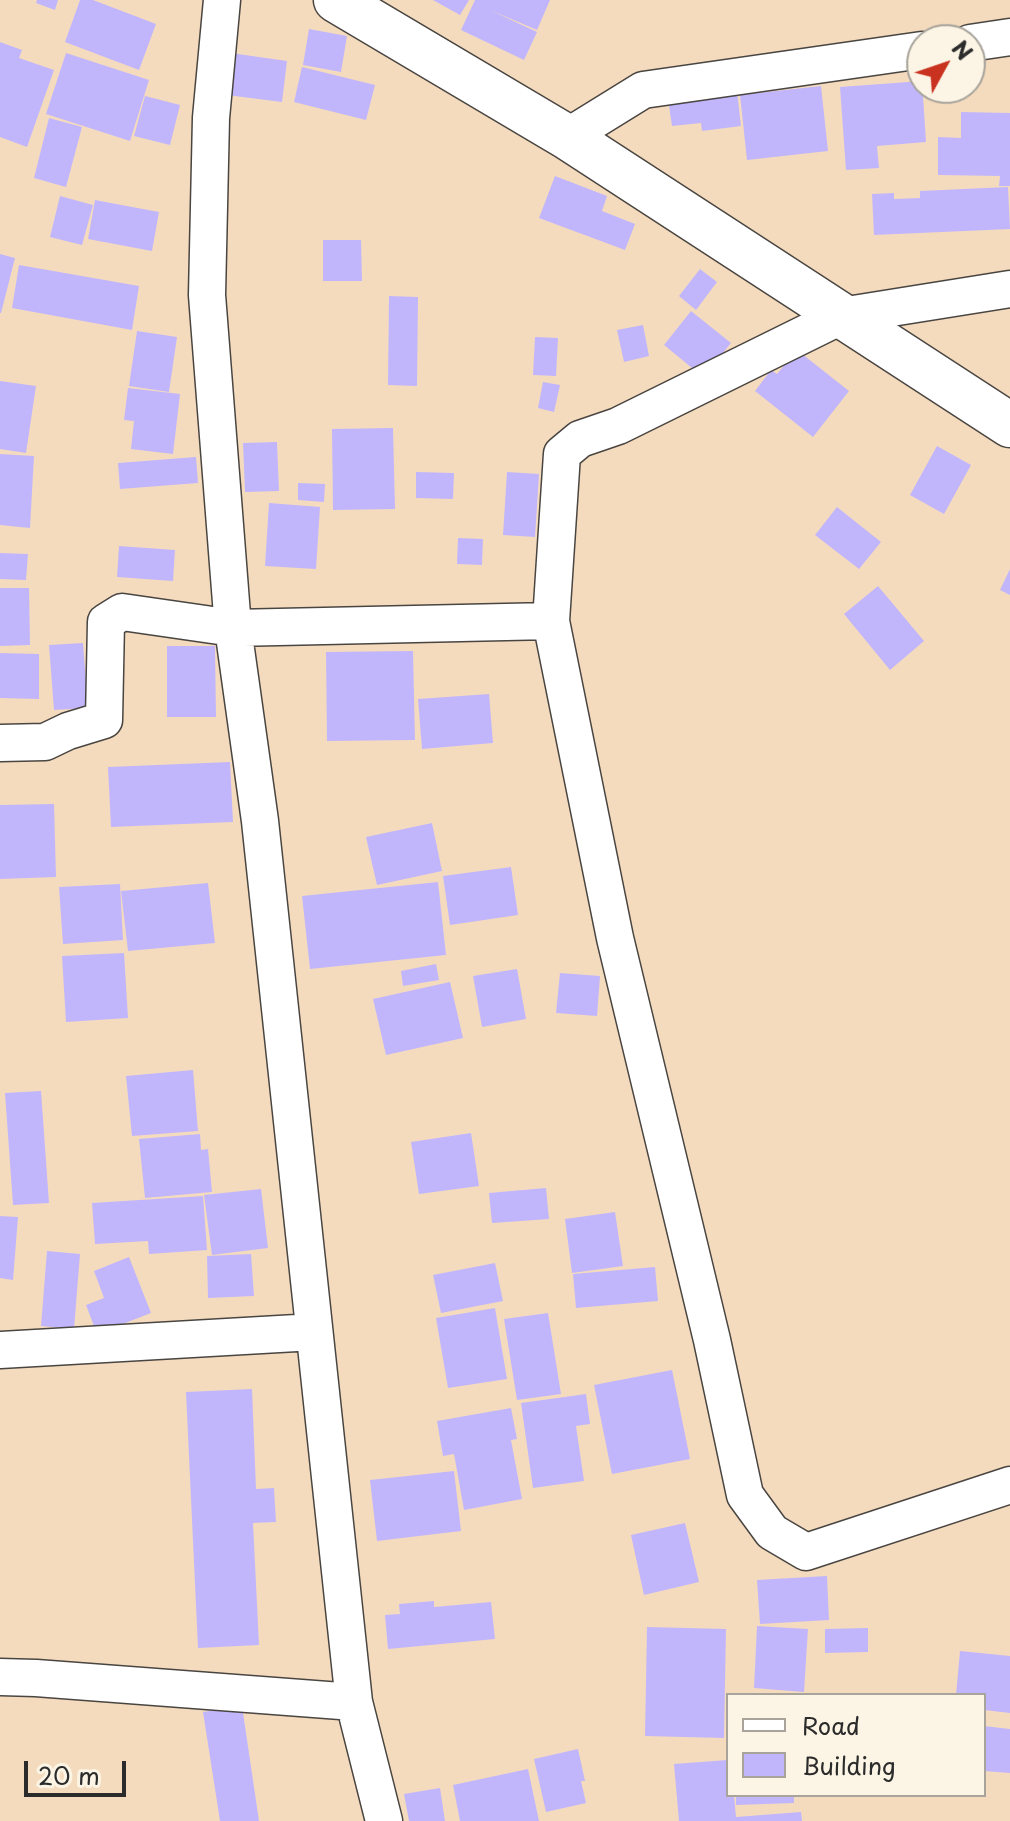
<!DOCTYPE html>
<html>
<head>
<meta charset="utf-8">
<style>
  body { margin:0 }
  #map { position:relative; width:1010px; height:1821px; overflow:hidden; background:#f5dbbe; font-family:"Playpen Sans",sans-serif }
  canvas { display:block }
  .legend { position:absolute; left:726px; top:1693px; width:260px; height:104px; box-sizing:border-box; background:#fcf5e5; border:2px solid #a8a49b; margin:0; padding:10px 14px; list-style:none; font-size:24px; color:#2b2b2b }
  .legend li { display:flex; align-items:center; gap:16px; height:40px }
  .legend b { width:40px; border:2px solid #a8a49b }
  .north { position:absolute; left:906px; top:24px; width:80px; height:80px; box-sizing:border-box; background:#fcf5e5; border:2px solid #a8a49b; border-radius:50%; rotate:50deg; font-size:22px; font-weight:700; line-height:32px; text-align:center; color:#2b2b2b }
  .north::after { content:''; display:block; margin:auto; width:28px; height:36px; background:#c8321e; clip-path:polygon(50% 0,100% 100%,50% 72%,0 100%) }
  .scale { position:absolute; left:24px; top:1761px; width:102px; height:36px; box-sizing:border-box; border:4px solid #2b2b2b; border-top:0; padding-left:10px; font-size:24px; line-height:28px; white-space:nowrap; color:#2b2b2b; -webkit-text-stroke:6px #fcf5e5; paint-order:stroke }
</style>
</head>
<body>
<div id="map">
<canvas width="1010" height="1821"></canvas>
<ul class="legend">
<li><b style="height:10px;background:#fff"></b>Road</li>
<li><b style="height:22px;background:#c1b6fc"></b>Building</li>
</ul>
<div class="north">N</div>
<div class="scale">20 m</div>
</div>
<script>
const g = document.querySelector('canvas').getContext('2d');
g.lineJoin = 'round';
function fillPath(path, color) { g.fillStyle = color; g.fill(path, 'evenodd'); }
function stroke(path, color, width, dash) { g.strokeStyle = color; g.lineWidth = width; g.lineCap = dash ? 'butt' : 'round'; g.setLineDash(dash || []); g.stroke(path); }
const building = new Path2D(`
  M37,0H58L55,10L36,3Z
  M80,0H93L156,24L139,70L65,42Z
  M433,0H469L460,15Z
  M475,0H550L537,30L490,10L537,32L524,60L461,30Z
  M309,29L347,36L341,72L303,65Z
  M0,42L22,50L19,58L54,70L27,147L0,137Z
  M224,52L287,61L282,102L219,94Z
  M66,53L149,80L130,141L46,114Z
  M302,67L375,85L366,120L294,102Z
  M922,81L926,142L877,146L879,168L846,170L840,87Z
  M821,86L828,151L747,160L740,95Z
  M737,91L741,126L702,131L701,123L672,126L668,99Z
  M145,96L180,105L170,145L134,136Z
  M961,112L1010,113V186H999L1000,176L938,175V137L961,138Z
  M49,118L82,127L66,187L34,178Z
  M555,176L607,196L602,211L635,224L625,250L539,218Z
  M1008,187L1010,229L874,235L872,194L894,193V199L920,198V191Z
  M60,196L93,205L82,245L50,237Z
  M95,200L159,212L152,251L88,239Z
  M323,240H361L362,281H323Z
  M0,254L15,258L1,313H0Z
  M19,265L139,286L132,330L12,308Z
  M700,269L717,282L696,310L679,296Z
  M389,296L418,297L417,386L388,385Z
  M691,311L731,343L703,377L664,345Z
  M643,325L649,356L624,362L617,330Z
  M137,331L177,337L169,392L129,386Z
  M535,337L558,338L556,376L533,375Z
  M797,350L849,391L813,437L755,391L771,370L777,374Z
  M0,381L36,386L26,453L0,449Z
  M543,382L560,385L554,412L538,408Z
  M128,388L180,394L173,454L131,449L134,421L124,420Z
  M393,428L395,509L333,510L332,429Z
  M277,442L279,491L245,492L243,443Z
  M937,446L971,465L944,514L910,495Z
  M0,454L34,456L30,528L0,525Z
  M196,457L198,483L120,489L118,463Z
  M416,472L454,473L453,499L416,498Z
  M507,472L539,474L535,537L503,535Z
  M298,483L325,484L324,502L298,500Z
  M269,503L320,507L316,569L265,566Z
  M837,507L881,542L859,569L815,535Z
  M458,538L483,539L482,565L457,564Z
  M119,546L175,550L173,581L117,577Z
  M0,553L28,554L26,580L0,579Z
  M1010,569V595L1000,590Z
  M878,586L924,641L890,670L844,614Z
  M0,588H29L30,645L0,646Z
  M83,643L88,708L54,710L49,645Z
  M167,646H215L216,717H167Z
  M413,651L415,740L327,741L326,652Z
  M0,653L39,654V699L0,698Z
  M489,694L493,743L422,749L418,699Z
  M230,762L233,822L111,827L108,767Z
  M54,804L56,877L0,879V805Z
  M432,823L442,871L377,885L366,837Z
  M511,867L518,915L450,925L443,876Z
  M438,882L446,955L310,969L302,896Z
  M208,883L215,943L128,951L121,891Z
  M120,884L123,940L63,944L59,887Z
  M124,953L128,1018L66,1022L62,956Z
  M436,964L439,980L403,986L401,971Z
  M517,969L526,1019L482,1027L473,976Z
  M560,973L600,976L597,1016L556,1013Z
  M450,982L463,1038L386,1055L373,999Z
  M193,1070L198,1131L132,1136L126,1076Z
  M41,1091L49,1203L13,1205L5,1093Z
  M471,1133L479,1186L419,1194L411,1142Z
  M200,1134L201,1150L208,1149L212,1192L145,1198L139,1139Z
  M546,1188L549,1219L492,1223L489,1193Z
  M261,1189L268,1248L212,1255L204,1195Z
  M203,1196L207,1250L149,1254L148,1241L95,1244L92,1203Z
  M615,1212L623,1266L572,1273L565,1219Z
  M0,1216L18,1217L13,1280L0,1278Z
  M47,1251L80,1254L74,1329L41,1326Z
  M251,1254L254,1296L208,1298L207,1256Z
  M129,1257L151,1313L97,1334L86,1305L104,1298L94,1271Z
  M495,1263L503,1301L441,1313L433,1275Z
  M655,1267L658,1301L576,1308L573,1274Z
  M495,1308L507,1379L448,1388L436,1318Z
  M548,1313L561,1394L517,1400L504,1319Z
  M672,1370L690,1459L612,1474L594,1385Z
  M252,1389L256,1489L274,1488L276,1522L253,1523L259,1645L198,1648L186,1392Z
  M586,1394L590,1424L576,1426L584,1481L533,1488L521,1403Z
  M511,1408L517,1439L511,1440L522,1499L464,1510L454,1454L443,1456L437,1421Z
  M454,1471L461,1531L377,1541L370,1480Z
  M685,1523L699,1582L644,1595L631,1535Z
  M827,1576L829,1620L760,1624L757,1580Z
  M434,1601V1607L491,1602L495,1639L388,1649L385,1615L400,1614L399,1604Z
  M757,1626L808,1629L804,1692L754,1688Z
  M647,1627L726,1629L724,1738L645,1736Z
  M868,1628V1652L825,1653V1629Z
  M960,1651L1010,1656V1713L984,1710V1695H956Z
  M242,1706L259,1821H220L203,1712Z
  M984,1726L1010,1729V1773L984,1771Z
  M578,1749L585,1781H581L586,1803L546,1812L534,1759Z
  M728,1760V1795H734L736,1817L801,1812L802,1821H679L674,1764Z
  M528,1769L539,1821H460L453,1785Z
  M440,1788L445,1821H409L404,1794Z
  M736,1795H794V1803L736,1805Z`);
const street = new Path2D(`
  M222,0L211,118L207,295L233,628L260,821L354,1702L384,1821
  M970,43L1010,37
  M567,137L643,90L922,50
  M1010,289L841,316L618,426L580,439L562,454L551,621L615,938L712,1340L745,1495L772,1532L806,1552L1010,1485
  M0,743L45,742L68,731L104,720L106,622L122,612L233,628L551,621
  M0,1350L314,1332
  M0,1677L36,1678L354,1702`);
const secondary = new Path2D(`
  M336,0L567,137L1010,425`);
fillPath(building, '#c1b6fc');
stroke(street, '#494541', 39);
stroke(secondary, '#494541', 47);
stroke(street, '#fff', 36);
stroke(secondary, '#fff', 44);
</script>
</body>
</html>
